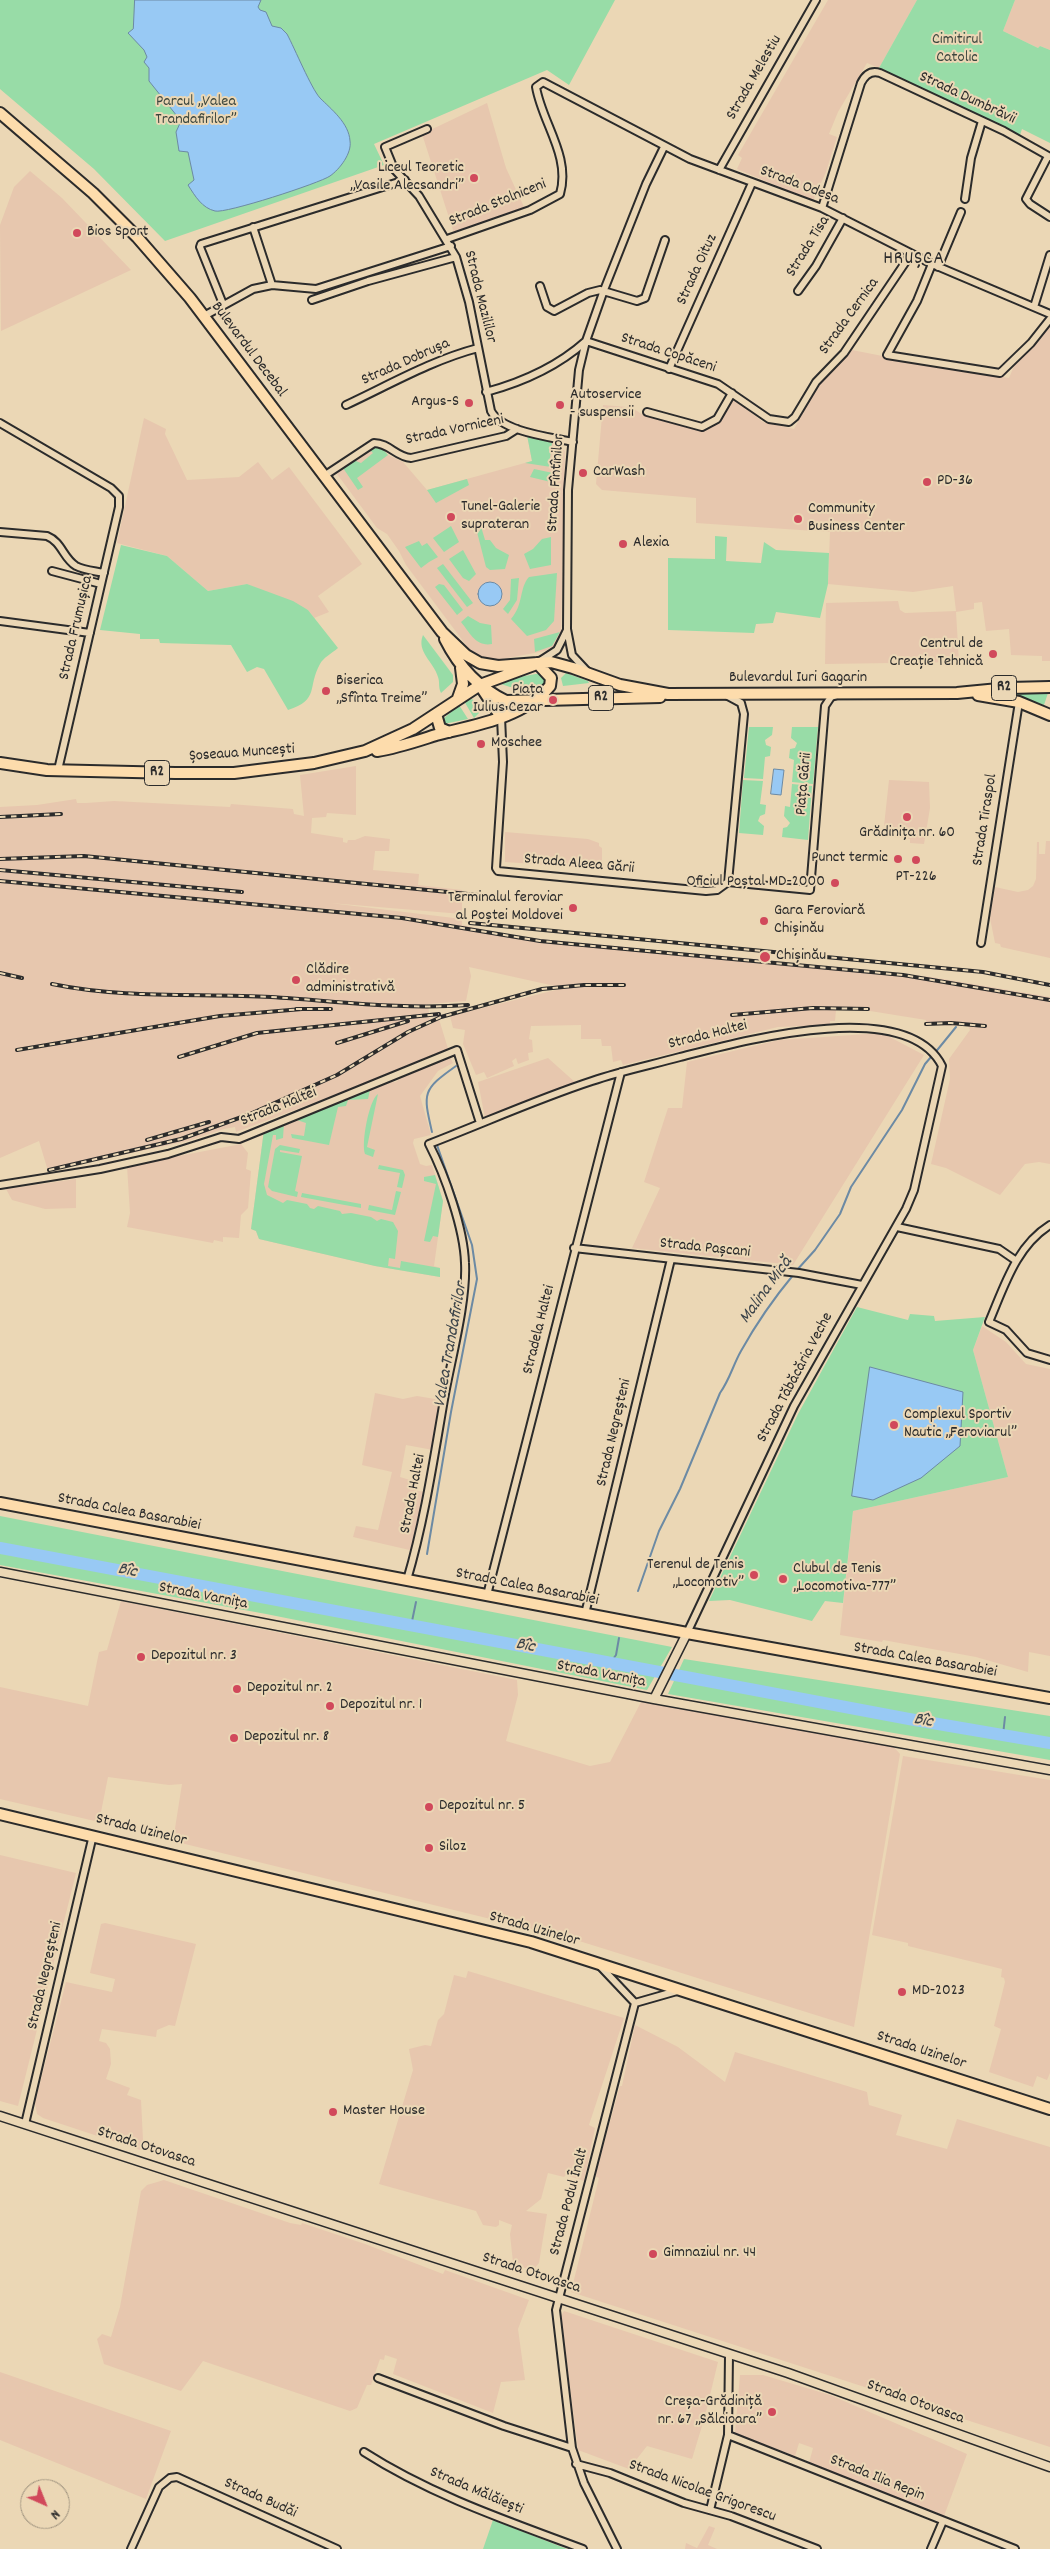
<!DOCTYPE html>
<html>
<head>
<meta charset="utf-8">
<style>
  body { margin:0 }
  #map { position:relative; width:1050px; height:2549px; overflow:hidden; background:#ebd7b5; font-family:Dekko,sans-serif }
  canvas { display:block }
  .north { position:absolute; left:20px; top:2479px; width:50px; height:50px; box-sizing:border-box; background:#ebd7b5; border:1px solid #9e927e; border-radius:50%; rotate:136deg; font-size:14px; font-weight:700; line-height:20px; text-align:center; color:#2b2b2b }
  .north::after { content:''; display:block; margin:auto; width:18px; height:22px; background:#d1495b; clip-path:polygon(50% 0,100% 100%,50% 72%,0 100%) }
</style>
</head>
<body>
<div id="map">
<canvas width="1050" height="2549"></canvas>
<div class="north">N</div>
</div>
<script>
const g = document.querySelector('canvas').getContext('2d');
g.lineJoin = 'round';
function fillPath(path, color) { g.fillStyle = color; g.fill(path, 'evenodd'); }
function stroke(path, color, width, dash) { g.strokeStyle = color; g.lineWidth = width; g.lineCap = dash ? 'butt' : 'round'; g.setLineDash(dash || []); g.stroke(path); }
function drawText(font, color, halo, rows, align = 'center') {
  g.font = font + ' Dekko,sans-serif'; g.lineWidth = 4; g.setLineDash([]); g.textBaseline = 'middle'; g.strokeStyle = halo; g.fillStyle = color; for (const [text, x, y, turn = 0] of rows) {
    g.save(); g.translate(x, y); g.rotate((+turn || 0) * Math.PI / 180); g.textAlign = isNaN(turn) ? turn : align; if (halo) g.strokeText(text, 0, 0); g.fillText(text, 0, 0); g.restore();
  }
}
const built = new Path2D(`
  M828,0H917L879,68L867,63L838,112L829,134L837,137L826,172L813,201L737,169L742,158L738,155Z
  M1015,0H1050V50L1040,46L1038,48L1003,31Z
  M487,103L506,168L525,209L454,233L422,134Z
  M30,171L62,198L131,270L1,331L0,225L14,187Z
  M1050,324V661H1042V656L1011,655L1009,629L986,631L982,602L974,603V609L956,612L959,662L825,664L826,603L898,601L900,610L905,613L956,611L953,586L913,592L828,584L830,532L696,523V498L602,490L596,484L603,405L627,407L628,405L643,415L706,430L718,421L732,398L763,422L794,429L817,387L852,350L923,364L1009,378L1014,366Z
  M144,418L166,429L165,434L187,480L239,477L258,462L272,480L289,467L362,564L318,596L329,612L314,618L308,610L247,584L208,591L167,556L117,543Z
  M527,435L556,444L565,451L561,635L555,646L545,651L497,660H487L469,649L406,565L399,551L387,534L377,528L337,474L344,466L373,445L381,447L388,455L403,462L427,490L532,461Z
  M356,766V815L327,813L326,817L312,818L311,833L343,838V842L347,843L348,840H355L365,836L390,839L389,851H375L373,870L419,874L418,885L462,890V914L330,903L462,919V925L518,937L931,977L1050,997V1164L1039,1162L1025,1164L1000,1195L946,1168L931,1164L950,1079L949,1059L970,1030L968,1026L926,1025V1020L864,1010H836L835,1021H830V1025L778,1027L623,1065L621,1060L613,1062L611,1046H602L601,1039H581V1025L531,1026L529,1039L532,1040L533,1052L528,1053L529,1060L518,1064L516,1058L512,1061L514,1066L487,1078L484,1072L476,1075L463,1044L465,1030L453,1028L450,1016L564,988L469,967L471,976L466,1001L428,1004L430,1021L439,1019L449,1052L236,1132L235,1127L224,1129L188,1141L48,1171L39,1141L0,1158V807L37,805L76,799L77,803H86L114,801L230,807L231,804L293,809L294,814L304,816L300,775Z
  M889,780L929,782L930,808L924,844L910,843V839L893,837L894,827L884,826Z
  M505,832L588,839L599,843V846L602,848V863H596L591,868L505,862Z
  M1046,841H1050V958L1001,947L1000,944L995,943L990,918L995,887L1018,892L1028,890L1033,886L1036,879L1037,842H1039V854H1045Z
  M882,1033L924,1055L793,1265L632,1248L660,1188L644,1182L668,1108H682L687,1062L779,1040Z
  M450,1057L453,1063L438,1071L420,1096L431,1135L414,1139L413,1143L420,1164L426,1166L432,1165L443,1201L434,1266L440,1268V1277L375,1266L259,1239L256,1231L251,1229L264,1130L392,1082H396L399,1079Z
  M548,1058L576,1083L485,1118L478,1082Z
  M241,1144L248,1153L246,1169L251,1171L248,1208L241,1215L239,1238L223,1237V1242L214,1240L213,1243L127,1227L130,1213L127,1166Z
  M76,1179V1208L45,1209L12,1200L6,1189Z
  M982,1326L1006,1342L1026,1364L1050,1369V1656L1029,1652L1028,1672L976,1657L883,1640L882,1642L840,1635L853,1511L1008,1477L973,1350Z
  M375,1393L403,1399L417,1396L435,1399L439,1405L433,1450L406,1445L400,1477L410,1480L408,1489L425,1492L414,1551L353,1537L356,1526L378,1530L392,1472L362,1465Z
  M121,1601L517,1680L518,1695L506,1741L590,1766L610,1762L641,1702L893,1746L900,1754L854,2027L576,1940L173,1841L182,1784L169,1785L108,1777L99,1822L0,1799V1687L88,1706L99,1652L107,1650Z
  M903,1756L1050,1780V2073L1047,2080L1037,2076L1033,2087L989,2072L1001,2029L994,2026L1005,1982L1004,1978L1001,1977L1002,1969L908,1946V1943L872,1935Z
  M0,1855L76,1873L18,2106L0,2101Z
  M105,1923L196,1944L175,2026L169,2025L157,2030L156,2037L102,2029L99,2041L106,2043L110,2049L111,2064L106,2079L130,2088L127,2095L141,2100L143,2140L140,2150L43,2118L37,2114L35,2103L66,1982L112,1992L115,1979L90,1973L101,1924Z
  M468,1971L624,2018L589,2125L595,2128L584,2181L566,2175L564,2177L548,2173L541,2199L526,2211L547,2214L539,2263L533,2270L517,2266L514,2272L510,2234L512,2225L499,2220V2225L496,2227L483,2225L476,2211L379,2184L413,2070L409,2049L425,2045L431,2046L438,2020L444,2014L454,1975L466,1978Z
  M635,2025L678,2047L725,2082L735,2052L867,2092L869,2105L902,2115L896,2135L947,2149L957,2119L1050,2147V2447L571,2292L599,2178L595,2176L620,2086H622Z
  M164,2180L290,2223L301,2225L302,2223L365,2244L443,2274L445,2270L529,2300L518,2329L525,2380L501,2382L493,2413L393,2374L397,2359L385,2355L384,2360L380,2359L371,2385H367L357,2408L350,2411L203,2361L181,2391L104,2364L97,2339L102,2334L111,2337L120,2307L141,2191L147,2185Z
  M564,2311L718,2362L705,2416L692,2459L647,2446L629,2469L578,2450L561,2316Z
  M0,2372L171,2431L146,2499L0,2440Z
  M740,2375H763L830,2395L967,2454L944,2516L809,2463L813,2448L799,2443L795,2456L735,2433Z
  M709,2526L715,2528L708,2545L717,2549H685L686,2543L697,2548Z`);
const green = new Path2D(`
  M0,0H615L569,85L547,70L374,144L384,165L165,241L94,169L0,89Z
  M917,0H1015L1003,31L1038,48L1040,46L1050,50V143L1022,129L1020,135L879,68Z
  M527,435L552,443L550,458L558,459L555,465L551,467L525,463L532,461Z
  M375,445L381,447L388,455L357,478L363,487L358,490L343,468L353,460L361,463L373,453L370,450Z
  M534,469L553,473L555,483L530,477Z
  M467,479L469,485L436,503L427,490Z
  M478,523H480L485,540H490L496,548L509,555L505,569L490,570L486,567L477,532L480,531Z
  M451,526L459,542L444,552L433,538Z
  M715,536L727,537L726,561L761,563L764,542L776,550L829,553L828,584L820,618L776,612L773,623L756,624L754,633L668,630V558L715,559Z
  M551,537V565L530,569L524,554L533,549L542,539Z
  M419,541L422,546L427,543L438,557L429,562L418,550L429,562L421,568L405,547Z
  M121,545L167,556L208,591L247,584L293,601L308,610L338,648C332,653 323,658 320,664C307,687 320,700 288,710L264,669L257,667L247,672L231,645L160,643L159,639H140V634L100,630Z
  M463,550L476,574L469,581L463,578L449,559Z
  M443,564L473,603L467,607L437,568Z
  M557,573L554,621L546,630L527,636L511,619C524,604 519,588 529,577Z
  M519,578L517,600L508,614L503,609L510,600L511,579Z
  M439,584L444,585L463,610L457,615L435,587Z
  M468,616L480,623L491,625L492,644C476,647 470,633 461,622Z
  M560,632L552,646L535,652L534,639Z
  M423,635L453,675V682L441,693C438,687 440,682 438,677C434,662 416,652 423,635Z
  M541,673L547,676L546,686L510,687L498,683L503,680Z
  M566,673L588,681L589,683L563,686L561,678Z
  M1017,692L1048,693L1044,705L1015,695Z
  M472,699L480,707L479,713L474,718L464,701Z
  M459,705L468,719L444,724L443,719Z
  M749,727H773L772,735L765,740L766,745L771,747L770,756L765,757L763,779L744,778Z
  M792,727H818L813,784L792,782L794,760L789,758L790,749L795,748L797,743L791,738Z
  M743,780L763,781L760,804L766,805L765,814L760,816L758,821L764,826L763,835L739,833Z
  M792,784L812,786L808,840L782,837L783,828L787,827L790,823L784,816L785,806L790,807Z
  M370,1090L368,1099L348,1100L346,1106L338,1107L329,1145L292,1138L291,1134L304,1136L306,1123L294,1119Z
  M378,1094L367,1147L375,1150L373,1157L365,1154C361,1143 369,1100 378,1094Z
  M284,1123L283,1138L276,1140V1135H273L264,1184L267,1195L283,1203L287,1200L307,1204L310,1208L314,1209L318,1206L340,1211L342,1214L351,1213L371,1217L377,1221L381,1219L393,1222L398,1231L395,1259L389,1258L388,1266L400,1268L401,1261L440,1268V1277L375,1266L259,1239L256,1231L251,1229L264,1130Z
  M280,1145L300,1149L299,1153L280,1150V1152L302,1156L295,1191L298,1192L297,1197L272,1191L268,1187L275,1149Z
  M379,1165L403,1170L405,1175L402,1188L397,1187L400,1173L378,1169Z
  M435,1175L443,1201L438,1237L433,1236L430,1242L424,1241L436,1184L424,1181V1177Z
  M396,1191L401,1192L395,1215L368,1210L369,1205L392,1210Z
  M302,1193L361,1204V1208L301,1197Z
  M857,1307L908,1320L910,1314L934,1316L935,1321L985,1317L973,1350L1008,1477L853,1511L843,1603L825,1601L812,1621L730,1600L709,1601L798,1414Z
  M0,1516L672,1647L647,1690L266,1614L0,1565Z
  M684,1659L1050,1716V1760L668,1694Z
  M493,2520L567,2549H483Z`);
const water = new Path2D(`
  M135,0H261L258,7L260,10L266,12L272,26L281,28L287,34C295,49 311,88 320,98C331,109 349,123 350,141C352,153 340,169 330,176C320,183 225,214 215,211C202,208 195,196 188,185L194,180L188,152L179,151L176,132L181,121L149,81V68L144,62L147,57L144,50L128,33L133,29Z
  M478 594a12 12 0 1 1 24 0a12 12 0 1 1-24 0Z
  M774,769L784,770L781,795L771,794Z
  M870,1367L963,1392L960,1446L921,1478L873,1500L852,1496Z`);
const stream = new Path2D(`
  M934,1054L956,1027
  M432,1132C423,1093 422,1090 456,1066
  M797,1270L815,1250L840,1214L851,1187L902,1110L925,1064L931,1057
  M427,1554L451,1412L477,1279L472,1245L437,1145
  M638,1591L659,1531L680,1489L720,1393C730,1379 733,1365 741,1351C756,1324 774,1298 794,1274
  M411,1626L416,1602
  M610,1663L616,1655L619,1638
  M1003,1735L1005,1717`);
const river = new Path2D(`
  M0,1548L909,1719L1050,1743`);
const minor = new Path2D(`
  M427,129L385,147L394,169L419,196L456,257L469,302L491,411C502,432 551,437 573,442
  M1048,156L1026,199L1030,204L1050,217
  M719,170L816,0
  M965,199L971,158L982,121
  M822,208L861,83C865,75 871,70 880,73L1004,131L1050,157
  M253,227L272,285
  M447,239L530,210L560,194C571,156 542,123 536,87L543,82L690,159L822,208L932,264L1050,314
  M932,264L917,301L887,355L1000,373L1031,343L1050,319
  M938,267L961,212
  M540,286L547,307L554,311L588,293L600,290L637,301L645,298L665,240
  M798,291L816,266L843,218
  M312,300L368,281L456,257
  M223,304L200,247L201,244L405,180
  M1034,307L1050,255
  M204,316L253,289L272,285L316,289L451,246
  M669,369L752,183
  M486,392C523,382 557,367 586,341L718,384L769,419L789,422L795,417L816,382L844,353L911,254
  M346,405C389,385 432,360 478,348
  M647,412L702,427L717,419L732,393
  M0,423L111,488L119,496V507L58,770
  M324,476L374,443C389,443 396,457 411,458L506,436L517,429
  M0,532L47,536C62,542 63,558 76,566C83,570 95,571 104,573
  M52,571L101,584
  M0,621L90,633
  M540,661L557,650L567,630
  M586,670L572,655L567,629L568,490L579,370L586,341L604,290L646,184L664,147
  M728,696L741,703L744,714L728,882
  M501,717L503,762L496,868L498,871L706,891L717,890L728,882L810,890L825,706L831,697L837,695
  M981,943L1019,702
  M0,1185L100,1169L168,1154L221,1137L239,1139L457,1050L480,1123
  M1050,1225C1016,1246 1004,1287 989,1322L1006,1330L1027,1353L1050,1360
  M897,1227L999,1249L1015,1260
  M574,1248L799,1273L862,1285
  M407,1580C425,1519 434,1457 445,1394C452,1356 467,1301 465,1263C464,1229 445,1175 429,1144C484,1123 537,1099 592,1081C621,1071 651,1065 680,1057C739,1042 906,995 942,1066L914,1190L906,1209L794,1406L687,1633
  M487,1595L621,1072
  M585,1614L671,1259
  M600,1966L635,2003
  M635,2003L677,1991
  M25,2124L93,1835
  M378,2378L504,2426L572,2448
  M728,2435L1015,2549
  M364,2452C431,2495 508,2521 583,2549
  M576,2464L610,2473L684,2503L731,2516L817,2549
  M710,2510L728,2435L729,2355
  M131,2549L159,2487L170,2478L177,2477L337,2549
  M617,2549L584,2483L572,2448L556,2310L635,2003
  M931,2549L943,2521`);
const tertiary = new Path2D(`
  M0,1572L654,1699L1050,1770
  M654,1699L687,1633
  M0,2116L788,2373L1050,2467`);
const primary = new Path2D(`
  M0,113L93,193L137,237L190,298L442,632L466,655L480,663L498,666L551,662L573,668L620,685L668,694L957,693L1009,688L1050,687
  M445,639C459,667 478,688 506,701L660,697
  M483,690L501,717
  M978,695L1019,702L1050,715
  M458,698L463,684L461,668
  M436,714L440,728L449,732
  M377,751C397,748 417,741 436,735C475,725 523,718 550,686L551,678L537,663
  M0,763L47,770L175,773H234L314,763L365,751L413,729L480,685L534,665
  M0,1503L687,1633L1050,1698
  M0,1814L531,1942L1050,2109`);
const rail = new Path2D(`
  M0,817L61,814
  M0,859L84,856L488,896
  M0,870L242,892
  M0,881L402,918L540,941L903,975L1050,1000
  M470,923L983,972L1050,985
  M0,973L22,978
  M52,984C124,999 199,993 271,997C337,1001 402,1010 468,1005
  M296,1009H331
  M732,1015L813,1008L868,1009
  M926,1024L951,1023L985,1026
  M337,1043L408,1021
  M17,1050L220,1016L302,1009
  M179,1057L257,1033L439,1014
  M147,1140L209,1122
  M49,1170L181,1139L250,1114L337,1075L408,1032L441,1017L542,989L584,985H624`);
const markers = [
  [474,178,5,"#d1495b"],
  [77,233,5,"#d1495b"],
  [469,403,5,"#d1495b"],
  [560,405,5,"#d1495b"],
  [583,473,5,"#d1495b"],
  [927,482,5,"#d1495b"],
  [451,517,5,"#d1495b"],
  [798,519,5,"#d1495b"],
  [623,544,5,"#d1495b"],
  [993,654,5,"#d1495b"],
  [326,691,5,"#d1495b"],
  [553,700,5,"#d1495b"],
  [481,744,5,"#d1495b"],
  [907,817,5,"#d1495b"],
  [898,859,5,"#d1495b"],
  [916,860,5,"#d1495b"],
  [835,883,5,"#d1495b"],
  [573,908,5,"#d1495b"],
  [764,921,5,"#d1495b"],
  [765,957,6,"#d1495b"],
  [296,980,5,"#d1495b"],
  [894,1425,5,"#d1495b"],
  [754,1575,5,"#d1495b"],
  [783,1579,5,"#d1495b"],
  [141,1657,5,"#d1495b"],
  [237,1689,5,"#d1495b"],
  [330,1706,5,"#d1495b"],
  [234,1738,5,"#d1495b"],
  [429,1807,5,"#d1495b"],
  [429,1848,5,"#d1495b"],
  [902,1992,5,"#d1495b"],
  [333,2112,5,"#d1495b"],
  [653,2254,5,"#d1495b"],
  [772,2412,5,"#d1495b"]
];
const shields = [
  [1004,688,25],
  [601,698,25],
  [157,773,25]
];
const shieldNames = [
  ["R2",1004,688],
  ["R2",601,698],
  ["R2",157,773]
];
const parkNames = [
  ["Cimitirul",957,41],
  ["Catolic",957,59],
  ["Parcul „Valea",196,103],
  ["Trandafirilor”",196,121]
];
const streetNames = [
  ["Strada Melestiu",755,78,-60],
  ["Strada Dumbrăvii",967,99,25],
  ["Strada Odesa",799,186,21],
  ["Strada Stolniceni",498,204,-22],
  ["Strada Tisa",809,247,-58],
  ["Strada Oituz",698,270,-65],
  ["Strada Mazililor",479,297,76],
  ["Strada Cernica",850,317,-54],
  ["Bulevardul Decebal",248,350,53],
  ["Strada Copăceni",668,354,18],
  ["Strada Dobrușa",406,363,-24],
  ["Strada Vorniceni",455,431,-12],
  ["Strada Fîntînilor",557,483,-86],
  ["Strada Frumușica",77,628,-77],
  ["Bulevardul Iuri Gagarin",798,679],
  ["Șoseaua Muncești",242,754,-4],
  ["Piața Gării",805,784,-85],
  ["Strada Tiraspol",986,820,-81],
  ["Strada Aleea Gării",579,865,5],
  ["Strada Haltei",708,1036,-14],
  ["Strada Haltei",279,1108,-22],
  ["Strada Pașcani",705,1249,6],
  ["Stradela Haltei",540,1330,-76],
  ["Strada Tăbăcăria Veche",796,1378,-62],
  ["Strada Negreșteni",615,1433,-77],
  ["Strada Haltei",414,1494,-79],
  ["Strada Calea Basarabiei",129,1513,11],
  ["Strada Calea Basarabiei",527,1588,11],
  ["Strada Varnița",203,1597,11],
  ["Strada Calea Basarabiei",925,1661,10],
  ["Strada Varnița",601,1675,11],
  ["Strada Uzinelor",141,1831,14],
  ["Strada Uzinelor",534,1930,16],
  ["Strada Negreșteni",46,1976,-77],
  ["Strada Uzinelor",921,2051,18],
  ["Strada Otovasca",146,2148,18],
  ["Strada Podul Înalt",570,2202,-75],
  ["Strada Otovasca",531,2274,18],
  ["Strada Otovasca",915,2403,20],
  ["Strada Ilia Repin",877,2479,22],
  ["Strada Mălăiești",476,2492,23],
  ["Strada Nicolae Grigorescu",702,2492,20],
  ["Strada Budăi",260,2499,24]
];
const poiNames = [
  ["Liceul Teoretic",464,169,"right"],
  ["„Vasile Alecsandri”",464,187,"right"],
  ["Bios Sport",87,233],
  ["Autoservice",570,396],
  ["- suspensii",570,414],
  ["Argus-S",459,403,"right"],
  ["CarWash",593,473],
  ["PD-36",937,482],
  ["Tunel-Galerie",461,508],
  ["suprateran",461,526],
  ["Community",808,510],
  ["Business Center",808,528],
  ["Alexia",633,544],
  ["Centrul de",983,645,"right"],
  ["Creație Tehnică",983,663,"right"],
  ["Biserica",336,682],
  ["„Sfînta Treime”",336,700],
  ["Piața",543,691,"right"],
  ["Iulius Cezar",543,709,"right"],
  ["Moschee",491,744],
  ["Grădinița nr. 60",907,834,"center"],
  ["Punct termic",888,859,"right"],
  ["PT-226",916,878,"center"],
  ["Oficiul Poștal MD-2000",825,883,"right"],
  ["Terminalul feroviar",563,899,"right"],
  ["al Poștei Moldovei",563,917,"right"],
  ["Gara Feroviară",774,912],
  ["Chișinău",774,930],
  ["Chișinău",776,957],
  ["Clădire",306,971],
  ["administrativă",306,989],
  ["Complexul Sportiv",904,1416],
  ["Nautic „Feroviarul”",904,1434],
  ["Terenul de Tenis",744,1566,"right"],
  ["„Locomotiv”",744,1584,"right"],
  ["Clubul de Tenis",793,1570],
  ["„Locomotiva-777”",793,1588],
  ["Depozitul nr. 3",151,1657],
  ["Depozitul nr. 2",247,1689],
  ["Depozitul nr. 1",340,1706],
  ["Depozitul nr. 8",244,1738],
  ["Depozitul nr. 5",439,1807],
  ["Siloz",439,1848],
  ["MD-2023",912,1992],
  ["Master House",343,2112],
  ["Gimnaziul nr. 44",663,2254],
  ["Creșa-Grădiniță",762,2403,"right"],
  ["nr. 67 „Sălcioara”",762,2421,"right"]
];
const waterNames = [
  ["Malina Mică",767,1291,-54],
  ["Valea Trandafirilor",452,1345,-80],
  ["Bîc",127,1572,11],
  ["Bîc",525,1647,11],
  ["Bîc",923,1722,10]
];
const quarterNames = [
  ["HRUȘCA",914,260]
];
fillPath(built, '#e7c7ae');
fillPath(green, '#98dca7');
fillPath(water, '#98c9f4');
stroke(water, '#6c8aa4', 1);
stroke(stream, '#6c8aa4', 2);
stroke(river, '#98c9f4', 12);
stroke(minor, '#2b2b2b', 10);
stroke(tertiary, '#2b2b2b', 11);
stroke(primary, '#2b2b2b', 14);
stroke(minor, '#ebd7b5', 6);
stroke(tertiary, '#ebd7b5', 8);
stroke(primary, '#fddcac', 10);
stroke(rail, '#2b2b2b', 4);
stroke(rail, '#ebd7b5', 2, [5.5]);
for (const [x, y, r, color] of markers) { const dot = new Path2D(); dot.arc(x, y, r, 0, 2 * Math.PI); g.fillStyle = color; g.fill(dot); stroke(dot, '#ebd7b5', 2); }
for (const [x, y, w] of shields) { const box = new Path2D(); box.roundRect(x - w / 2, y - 12.5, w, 25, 4); g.fillStyle = '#ebd7b5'; g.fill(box); stroke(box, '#2b2b2b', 1); }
drawText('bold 15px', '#2b2b2b', null, shieldNames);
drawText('16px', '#3b463e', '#ebd7b5', parkNames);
drawText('16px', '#2b2b2b', '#ebd7b5', streetNames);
drawText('16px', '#2b2b2b', '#ebd7b5', poiNames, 'left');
drawText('italic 18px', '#3b4349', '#ebd7b5', waterNames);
g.letterSpacing = '1px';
drawText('19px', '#2b2b2b', '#ebd7b5', quarterNames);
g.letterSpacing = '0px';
</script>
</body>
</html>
